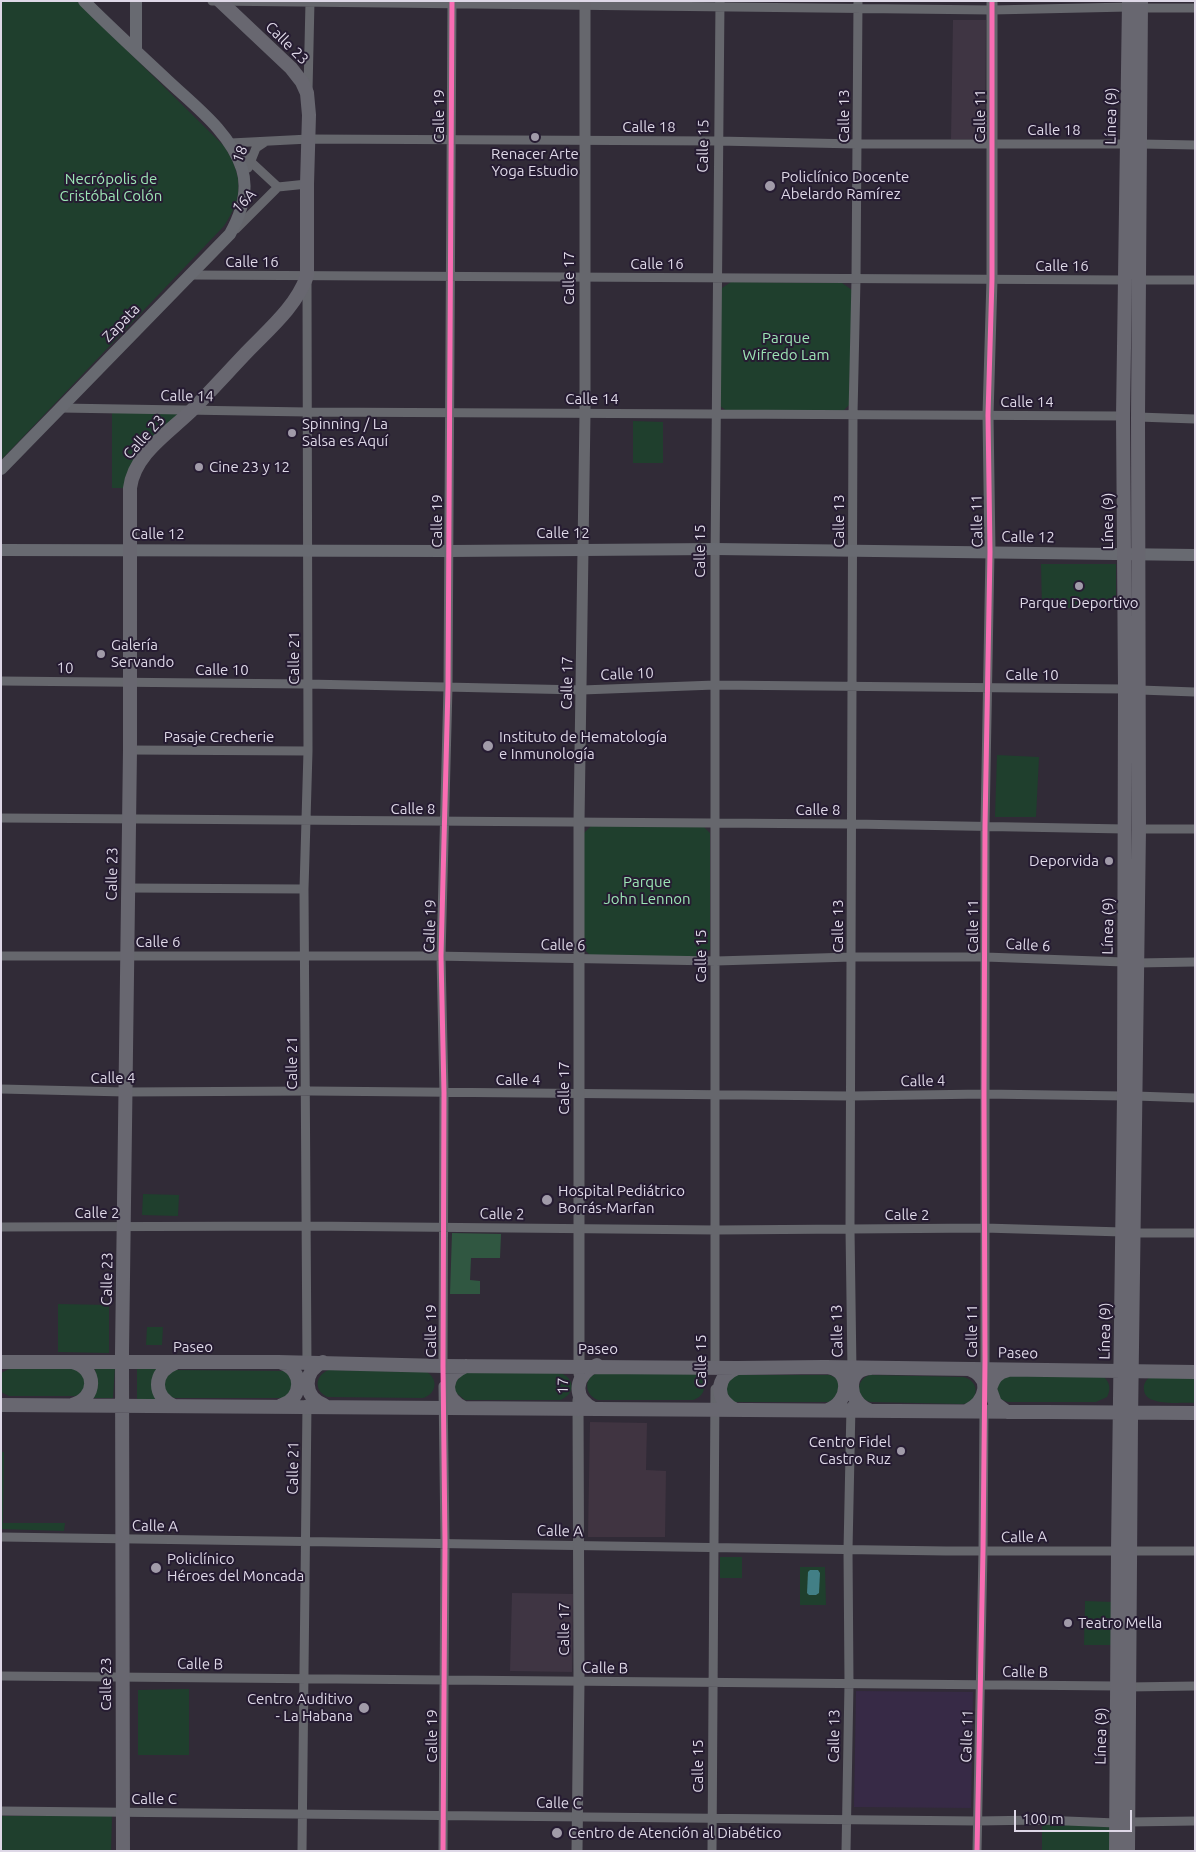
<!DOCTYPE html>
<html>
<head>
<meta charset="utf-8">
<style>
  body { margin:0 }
  #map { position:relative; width:1196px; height:1852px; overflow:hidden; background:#312b37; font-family:Ubuntu,sans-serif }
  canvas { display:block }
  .frame { position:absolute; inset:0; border:2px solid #ded8e7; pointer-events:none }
  .scale { position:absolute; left:1014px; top:1810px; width:118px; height:22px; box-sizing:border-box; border:2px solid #ded8e7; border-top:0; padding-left:6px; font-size:15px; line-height:18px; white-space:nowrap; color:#ded8e7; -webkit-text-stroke:4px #261c32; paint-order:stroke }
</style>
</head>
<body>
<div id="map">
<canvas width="1196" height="1852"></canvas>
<div class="frame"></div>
<div class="scale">100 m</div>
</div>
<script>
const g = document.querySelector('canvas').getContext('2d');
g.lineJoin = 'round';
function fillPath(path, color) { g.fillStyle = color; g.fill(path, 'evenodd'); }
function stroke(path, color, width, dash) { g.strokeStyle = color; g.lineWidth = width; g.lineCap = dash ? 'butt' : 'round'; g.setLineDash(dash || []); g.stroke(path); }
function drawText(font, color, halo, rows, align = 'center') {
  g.font = font + ' Ubuntu,sans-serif'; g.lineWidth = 4; g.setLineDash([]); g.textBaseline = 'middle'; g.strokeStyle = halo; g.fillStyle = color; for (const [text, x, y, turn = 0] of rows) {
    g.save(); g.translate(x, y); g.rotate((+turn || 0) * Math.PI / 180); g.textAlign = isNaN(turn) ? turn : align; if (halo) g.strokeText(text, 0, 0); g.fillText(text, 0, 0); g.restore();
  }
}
const built = new Path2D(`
  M856,1691L973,1692L971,1808L854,1807Z`);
const industrial = new Path2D(`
  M953,20H986L985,139H951Z
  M512,1593L573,1594L572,1672L510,1671Z`);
const medical = new Path2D(`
  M590,1422L647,1423L646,1470L666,1471L665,1537H588Z`);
const green = new Path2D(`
  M1,1H77L224,146C243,176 244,196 224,226L1,460Z
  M731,282L842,283L852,290L849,405L843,411H727L720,406L721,292L722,288Z
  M112,409L193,410L159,441L130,488H112Z
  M633,421L663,422V463H633Z
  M1041,564H1116V608H1042Z
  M997,755L1039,757L1036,817H995Z
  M592,825L704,827L710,833V949L702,957L591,956L584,949V833Z
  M143,1194L179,1195L178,1216L142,1215Z
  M58,1304L109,1305V1353L58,1352Z
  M147,1327H163L162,1345H146Z
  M94,1365L115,1367L113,1398H93C97,1387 97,1376 94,1365Z
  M137,1368H158L156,1400L138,1401L137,1398Z
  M9,1369H76L80,1370L87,1385L79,1395L75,1396H9L1,1392V1373Z
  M174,1370L284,1371L288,1372L295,1387L284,1398H174L166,1394C162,1379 162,1380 174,1370Z
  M329,1370L427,1372C439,1380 436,1394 423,1398L328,1397C314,1392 314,1375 329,1370Z
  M466,1372L560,1373C576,1378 575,1395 560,1400H465L455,1392C454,1381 457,1379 466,1372Z
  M598,1373L697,1374C708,1383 706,1396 693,1400H598C584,1395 583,1377 598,1373Z
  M735,1375H830L838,1379L841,1392L829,1402H735L731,1401L724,1386Z
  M870,1375L963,1377C980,1380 980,1402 963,1404L870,1402C855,1397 856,1379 870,1375Z
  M1005,1375L1104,1377C1110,1383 1111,1389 1107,1397L1096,1402H1008L1000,1399L996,1384Z
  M1195,1375V1403C1182,1402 1145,1407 1144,1390C1143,1384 1146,1380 1151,1376Z
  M1,1452H4L3,1523H65L64,1531L1,1529Z
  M720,1557H742V1578H720Z
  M800,1567H825L826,1605H800Z
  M1085,1601L1113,1602V1645H1084Z
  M189,1689V1755H138V1690Z
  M1,1816H112L111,1851H1Z
  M1042,1820L1116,1823V1851H1042Z`);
const forest = new Path2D(`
  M452,1233L501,1234L500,1258H471L470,1280L480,1281V1294H450Z`);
const water = new Path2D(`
  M810,1570H818L820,1573L819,1593L816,1595H809L807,1593L808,1572Z`);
const minor = new Path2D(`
  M212,1L992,10L1129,7
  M1142,8H1195
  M308,91L310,1
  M231,143L309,139L718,141L857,144H1127
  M1141,144L1195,145
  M236,148L278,187
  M248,168L256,148L265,142
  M236,229L278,187L307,184
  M189,275L1125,280
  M1139,280H1195
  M60,408L308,412L1123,416
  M1138,417L1195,419
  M1,681L307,684L582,690L715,685L1125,689
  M1140,690L1195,692
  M130,750L308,751
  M1,818L853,824L1125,829
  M1139,829H1195
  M128,888L304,889
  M1,956H433L716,961L852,957H985L1124,962
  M1137,963L1195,962
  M1,1089L125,1092L311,1091L851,1096L984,1094L1124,1096
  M1135,1096L1195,1098
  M1,1227L306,1226L716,1230L984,1228L1123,1232
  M1134,1233H1195
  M307,1366L304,889L308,751L307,281
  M443,1366L444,1093L441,956L448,687L452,1
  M715,1366V562L720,1
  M852,1371L850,1229L853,414L856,279L858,1
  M985,1372V826L990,552
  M443,1386L445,1543L443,1851
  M1,1537L946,1551H1195
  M1,1676L1118,1686
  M1128,1687L1195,1686
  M1,1811L977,1821L1042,1820L1116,1823
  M1129,1822L1195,1821
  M302,1851L307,1404
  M712,1851L715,1389
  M846,1851L849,1684L848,1550L851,1406
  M977,1851L983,1551L984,1408`);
const tertiary = new Path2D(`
  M990,552L988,415L992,279V1
  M579,1374V822L585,413V1
  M577,1851L579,1682L578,1400`);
const secondary = new Path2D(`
  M136,1V51
  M1,469L230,234C241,214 249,191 242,169C230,131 192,104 164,77C137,52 110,27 84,1
  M1,550L449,551L715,549L1195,555`);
const primary = new Path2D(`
  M1,1362H278L443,1366L737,1368L823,1367L1195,1372
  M323,1362C302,1372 303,1397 324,1405
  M827,1367C852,1370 850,1402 828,1410
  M1,1405C399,1406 797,1412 1195,1413
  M72,1405C97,1399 98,1368 72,1362
  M282,1405C303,1399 304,1370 282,1363
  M174,1406C152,1396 153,1372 175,1363
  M464,1408C442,1397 443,1375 466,1366
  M594,1409C571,1398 575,1375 597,1365
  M736,1410C714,1400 715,1377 737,1368
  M869,1410C847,1402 845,1369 871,1368
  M967,1411C986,1401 993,1378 969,1369
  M1007,1412L995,1403L990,1389C993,1379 997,1372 1008,1370
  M123,1851L122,1353L130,750V488C134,455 167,434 190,412C209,393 227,373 246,353C268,330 296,307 307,276V184L309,115L307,93L302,82L291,68L220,1
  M1116,1851L1118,1550L1124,1096L1125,689L1123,416L1129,1
  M1128,1851L1131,1421L1139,829L1138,417L1141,1`);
const cycleway = new Path2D(`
  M443,1851L445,1543L443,1366L444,1093L441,956L448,687L452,1
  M977,1851L983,1551L985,1360L984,1094L985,826L990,552L988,415L992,279V1`);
const markers = [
  [535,137,5,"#a19ba9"],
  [770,186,6,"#a19ba9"],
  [292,433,5,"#a19ba9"],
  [199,467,5,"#a19ba9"],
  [1079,586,5,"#a19ba9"],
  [101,654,5,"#a19ba9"],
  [488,746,6,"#a19ba9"],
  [1109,861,5,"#a19ba9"],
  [547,1200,6,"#a19ba9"],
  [901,1451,5,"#a19ba9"],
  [156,1568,6,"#a19ba9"],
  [1068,1623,5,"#a19ba9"],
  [364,1708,6,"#a19ba9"],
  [557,1833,6,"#a19ba9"]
];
const streetNames = [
  ["Calle 23",287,43,45],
  ["Calle 19",439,116,-90],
  ["Calle 13",844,116,-90],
  ["Calle 11",980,116,-90],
  ["Línea (9)",1111,116,-89],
  ["Calle 18",649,127],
  ["Calle 18",1054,130],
  ["Calle 15",703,146,-89],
  ["18",240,154,-67],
  ["16A",244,201,-45],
  ["Calle 16",252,262],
  ["Calle 16",657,264],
  ["Calle 16",1062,266],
  ["Calle 17",569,278,-90],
  ["Zapata",121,323,-46],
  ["Calle 14",187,396,1],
  ["Calle 14",592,399],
  ["Calle 14",1027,402],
  ["Calle 23",144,437,-48],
  ["Calle 19",437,521,-90],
  ["Calle 13",839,521,-90],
  ["Calle 11",977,521,-91],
  ["Línea (9)",1108,521,-90],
  ["Calle 12",563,533],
  ["Calle 12",158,534],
  ["Calle 12",1028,537,1],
  ["Calle 15",700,551,-90],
  ["Calle 21",294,658,-90],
  ["10",65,668,1],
  ["Calle 10",222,670],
  ["Calle 10",627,674,-2],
  ["Calle 10",1032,675],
  ["Calle 17",567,683,-89],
  ["Pasaje Crecherie",219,737],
  ["Calle 8",413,809],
  ["Calle 8",818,810],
  ["Calle 23",112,874,-89],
  ["Calle 19",430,926,-88],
  ["Calle 13",838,926,-90],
  ["Calle 11",973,926,-90],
  ["Línea (9)",1108,926,-89],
  ["Calle 6",158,942],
  ["Calle 6",563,945,1],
  ["Calle 6",1028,945,3],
  ["Calle 15",701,956,-90],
  ["Calle 21",292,1063,-90],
  ["Calle 4",113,1078],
  ["Calle 4",518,1080],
  ["Calle 4",923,1081,-1],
  ["Calle 17",564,1088,-90],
  ["Calle 2",97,1213],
  ["Calle 2",502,1214,1],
  ["Calle 2",907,1215],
  ["Calle 23",107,1279,-89],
  ["Calle 19",431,1331,-90],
  ["Calle 13",837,1331,-91],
  ["Calle 11",972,1331,-90],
  ["Línea (9)",1105,1331,-89],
  ["Paseo",193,1347],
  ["Paseo",598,1349],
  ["Paseo",1018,1353,1],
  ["Calle 15",701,1361,-90],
  ["17",563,1386,-89],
  ["Calle 21",293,1468,-89],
  ["Calle A",155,1526,1],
  ["Calle A",560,1531,1],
  ["Calle A",1024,1537,-1],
  ["Calle 17",564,1629,-90],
  ["Calle B",200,1664,1],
  ["Calle B",605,1668,1],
  ["Calle B",1025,1672,1],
  ["Calle 23",106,1684,-90],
  ["Calle 19",432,1736,-90],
  ["Calle 13",834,1736,-89],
  ["Calle 11",967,1736,-88],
  ["Línea (9)",1101,1736,-89],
  ["Calle 15",698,1766,-90],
  ["Calle C",154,1799],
  ["Calle C",559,1803,1]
];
const poiNames = [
  ["Renacer Arte",535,154,"center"],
  ["Yoga Estudio",535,171,"center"],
  ["Policlínico Docente",781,177],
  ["Abelardo Ramírez",781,194],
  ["Spinning / La",302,424],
  ["Salsa es Aquí",302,441],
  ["Cine 23 y 12",209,467],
  ["Parque Deportivo",1079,603,"center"],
  ["Galería",111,645],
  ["Servando",111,662],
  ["Instituto de Hematología",499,737],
  ["e Inmunología",499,754],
  ["Deporvida",1099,861,"right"],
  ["Hospital Pediátrico",558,1191],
  ["Borrás-Marfan",558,1208],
  ["Centro Fidel",891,1442,"right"],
  ["Castro Ruz",891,1459,"right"],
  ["Policlínico",167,1559],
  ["Héroes del Moncada",167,1576],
  ["Teatro Mella",1078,1623],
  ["Centro Auditivo",353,1699,"right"],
  ["- La Habana",353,1716,"right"],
  ["Centro de Atención al Diabético",568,1833]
];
const parkNames = [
  ["Necrópolis de",111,179],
  ["Cristóbal Colón",111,196],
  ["Parque",786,338],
  ["Wifredo Lam",786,355],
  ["Parque",647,882],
  ["John Lennon",647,899]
];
fillPath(built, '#372a46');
fillPath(industrial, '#3f3543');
fillPath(medical, '#403441');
fillPath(green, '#1f3f2d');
fillPath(forest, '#305741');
fillPath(water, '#427f86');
stroke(minor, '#66676d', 9);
stroke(tertiary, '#66676d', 11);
stroke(secondary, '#686a71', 12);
stroke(primary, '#686770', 14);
stroke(cycleway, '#f96db3', 5);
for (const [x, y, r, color] of markers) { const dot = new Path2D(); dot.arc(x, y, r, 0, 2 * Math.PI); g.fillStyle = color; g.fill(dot); stroke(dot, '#261c32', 2); }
drawText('15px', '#ded8e7', '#261c32', streetNames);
drawText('15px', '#ded8e7', '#261c32', poiNames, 'left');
drawText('15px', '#9ce5b5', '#261c32', parkNames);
</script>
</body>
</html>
